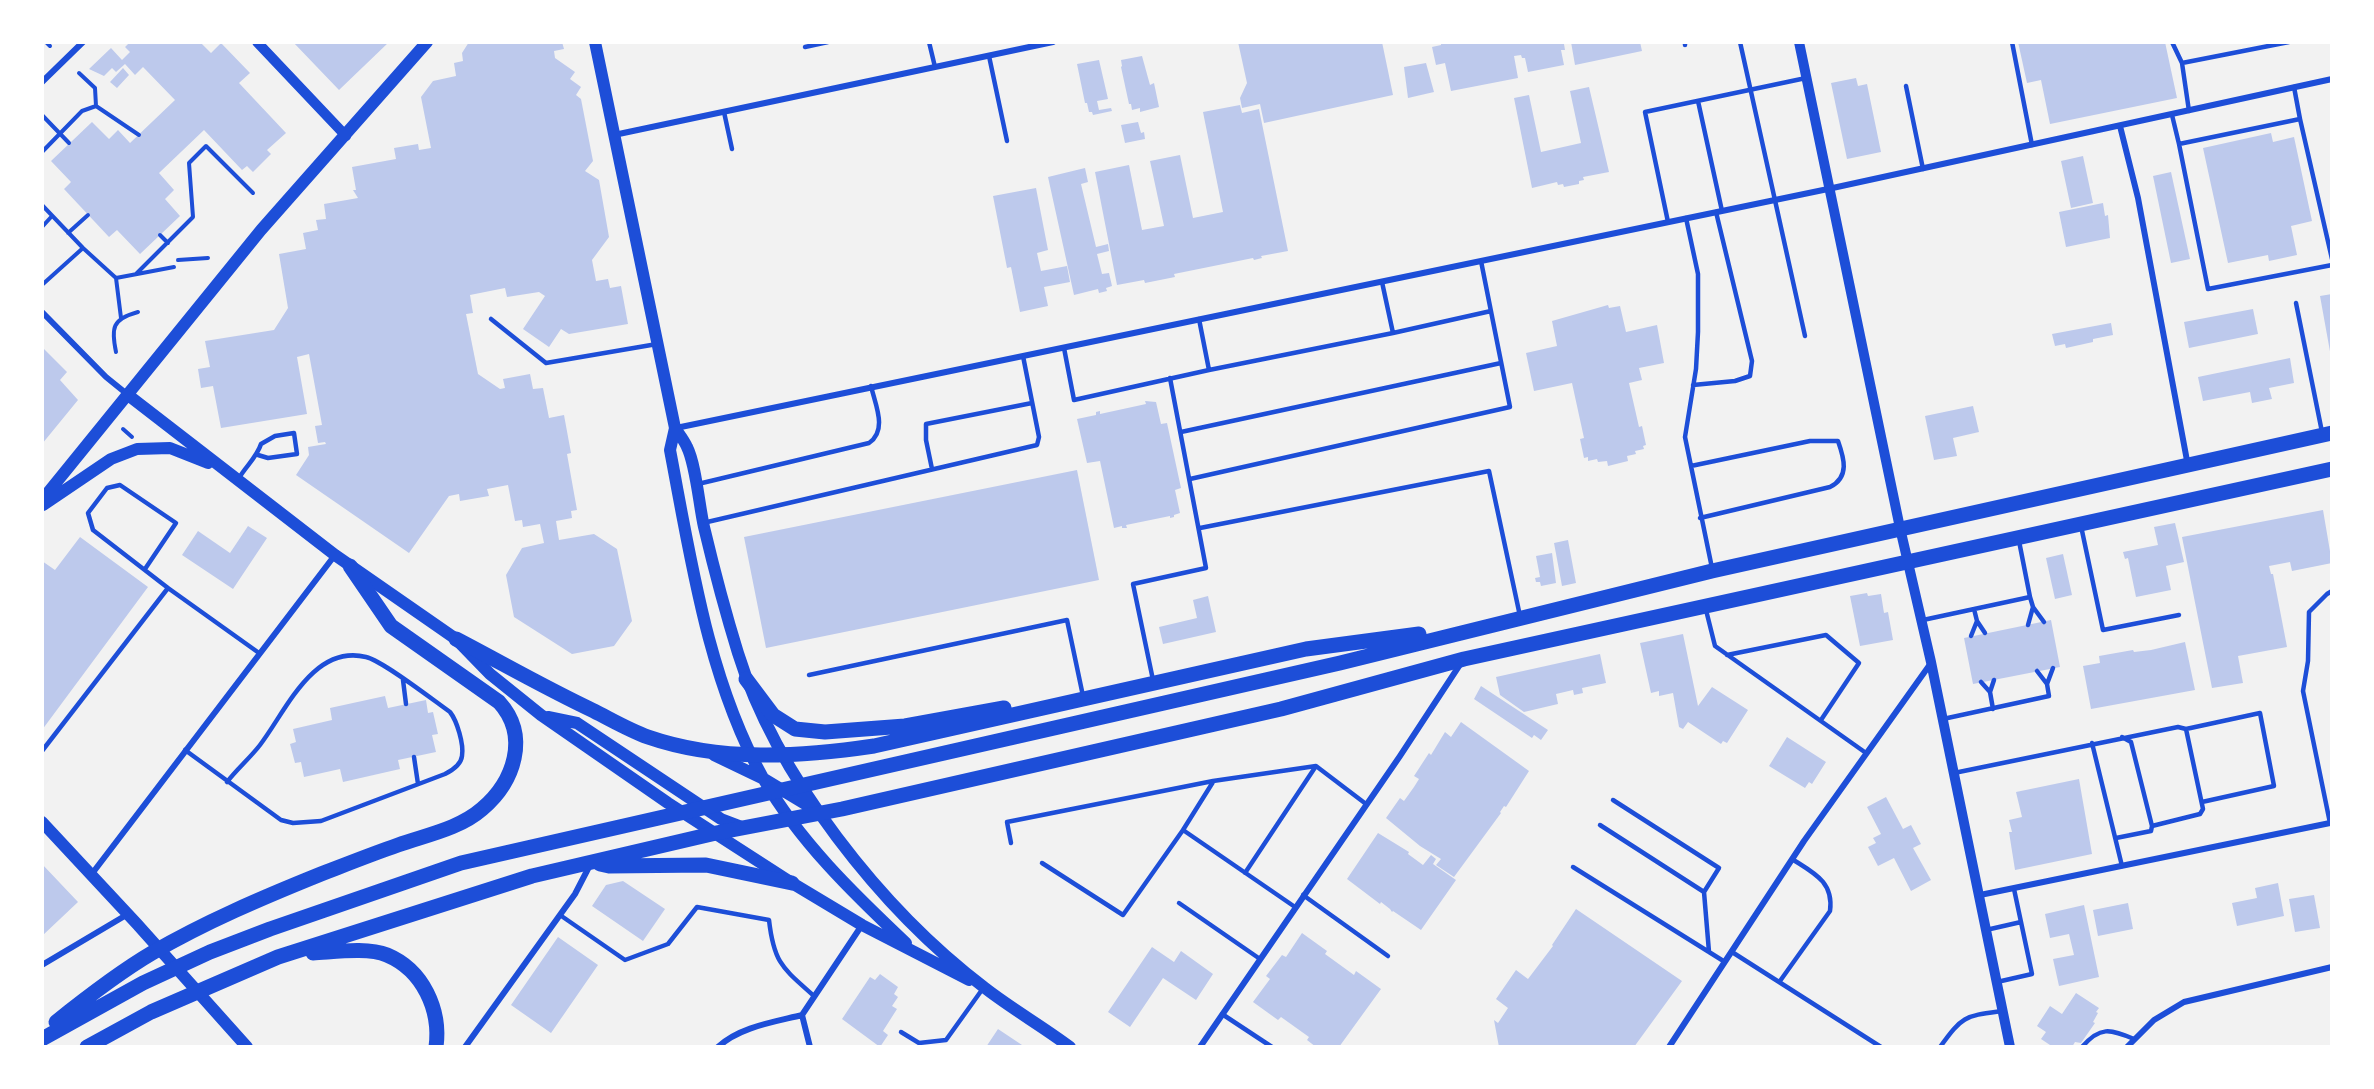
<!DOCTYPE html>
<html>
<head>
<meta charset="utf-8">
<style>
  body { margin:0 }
  #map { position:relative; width:2374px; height:1089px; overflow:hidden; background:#f2f2f2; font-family:Commissioner,sans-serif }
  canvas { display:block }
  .frame { position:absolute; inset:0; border:44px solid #fff; pointer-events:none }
</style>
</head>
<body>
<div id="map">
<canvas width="2374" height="1089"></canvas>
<div class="frame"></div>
</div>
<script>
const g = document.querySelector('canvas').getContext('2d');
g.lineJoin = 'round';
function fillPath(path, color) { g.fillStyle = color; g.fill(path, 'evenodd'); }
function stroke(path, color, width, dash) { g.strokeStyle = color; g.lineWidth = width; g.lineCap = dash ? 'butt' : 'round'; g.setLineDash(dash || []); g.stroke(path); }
const building = new Path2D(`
  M130,42H200L211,53L221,43L250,73L239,83L286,133L267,150L271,154L253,172L247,166L242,170L204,130L159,173L174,190L165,199L180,216L140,254L117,230L109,237L64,189L71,182L51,161L92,122L109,139L118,130L130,143L175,100L143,67L135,75L125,64L116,72L112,68L104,76L89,69L111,48L122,60L130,52L125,47Z
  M293,42H389L339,90Z
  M469,42H562L564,49L554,51L555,58L575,72L570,79L581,87L576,95L581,99L593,161L585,171L599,180L609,237L592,260L596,281L608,279L610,288L621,286L628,324L569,334L561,329L549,347L523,329L545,296L539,292L507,297L505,288L470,295L473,313L466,314L478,374L500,389L505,388L503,379L530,374L533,389L543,388L549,418L564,415L571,453L567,454L577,510L571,511L572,518L556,521L559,540L594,534L617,549L632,621L614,646L572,654L514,617L506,575L522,548L544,543L540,524L523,527L522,520L515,521L508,485L487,489L489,496L460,501L459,494L449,496L409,553L296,475L309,455L308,447L326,444L325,442L318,443L315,426L322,425L309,354L297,357L307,414L221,428L213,386L201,388L198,369L210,367L205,341L274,330L288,308L279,254L306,249L303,233L318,230L316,220L326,219L324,204L358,198L353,190H356L352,167L396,159L394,148L418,144L419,150L431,148L421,97L433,81L456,76L454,63L463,61L462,53Z
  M1238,42H1382L1393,95L1264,123L1260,104L1242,108L1240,98L1247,83Z
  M1441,42H1570V43L1564,44L1565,50H1561L1564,65L1528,72L1525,58H1522L1521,55L1514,56L1518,78L1451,91L1445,63L1436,65L1432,47L1441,45Z
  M1571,42H1640L1642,51L1575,65Z
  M2018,42H2165L2177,98L2050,124L2041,80L2027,83Z
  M1142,56L1150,85L1154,83L1159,107L1140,112V108L1132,110L1131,104H1129L1121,67L1122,66L1121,60Z
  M1099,60L1108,99L1097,101L1099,110L1111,108L1112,111L1093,115L1092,112H1089L1087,103H1085L1077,64Z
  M1426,63L1434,92L1408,98L1404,67Z
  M123,68L129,75L117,88L110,82Z
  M1856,78L1858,86L1867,84L1881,152L1847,159L1831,83Z
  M1589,87L1609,172L1583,177L1584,180L1579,181V184L1564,187L1563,184L1558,185L1557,182L1532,188L1514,98L1529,95L1541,152L1581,143L1570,91Z
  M1240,105L1242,113L1259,109L1288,251L1261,256L1262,258L1254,260L1253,258L1174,274L1175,277L1145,283L1144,280L1117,285L1095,172L1129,165L1142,230L1164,226L1150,161L1180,155L1193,218L1223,212L1203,112Z
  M1138,122L1141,133L1144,132L1145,139L1125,143L1121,125Z
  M2271,133L2273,142L2294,137L2312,221L2291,226L2297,255L2269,261L2268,255L2228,263L2203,148Z
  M2083,156L2093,203L2071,208L2061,161Z
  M1085,168L1088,182L1081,184L1096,247L1108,244L1109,251L1097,254L1102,274L1109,273L1112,286L1106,288L1107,291L1099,293L1098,289L1074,295L1048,177Z
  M2171,172L2190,259L2171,263L2153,176Z
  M1036,188L1048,250L1037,253L1041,271L1067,266L1070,282L1044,287L1048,306L1020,312L1011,267L1007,268L993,196Z
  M2103,203L2105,216L2108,215L2110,238L2066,247L2059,212Z
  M2332,294V356L2331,357L2320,296Z
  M1608,305L1609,308L1620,306L1626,332L1657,325L1664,363L1639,368L1642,380L1629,383L1639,427L1642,426L1646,445L1643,446L1644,449L1635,451L1636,454L1627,456L1628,461L1608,466L1607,461L1598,462L1597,459L1588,461V457L1584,458L1580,439L1584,438L1572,383L1534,391L1526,353L1557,346L1552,321Z
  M2253,309L2258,334L2189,348L2184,322Z
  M2111,323L2113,335L2093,339V342L2066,348L2065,344L2055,346L2052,334Z
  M42,347L67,372L60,380L78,400L42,444Z
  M2290,358L2294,383L2269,388L2272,399L2252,403L2250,392L2203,401L2198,377Z
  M1145,401L1156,402L1161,424L1167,423L1181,488L1175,490L1180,513L1174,515V517L1170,518V516L1126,525L1127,528H1122V526L1114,528L1100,461L1087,463L1077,419L1096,415V412L1100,411V414L1146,404Z
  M1973,406L1979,432L1953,438L1957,456L1934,460L1925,416Z
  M1077,470L1099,580L766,648L744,537Z
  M2323,510L2332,563L2292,571L2290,562L2269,566L2271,574H2273L2287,647L2238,656L2243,683L2212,688L2182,537Z
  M2175,523L2184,562L2166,566L2171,590L2136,597L2128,558L2125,559L2123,552L2158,545L2154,527Z
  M248,526L267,538L233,589L182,555L198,531L230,553Z
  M80,537L148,587L42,730V561L55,570Z
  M1568,540L1576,583L1562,586L1554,543Z
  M1552,553L1556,583L1541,586L1540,582H1536L1535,578L1540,577L1536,556Z
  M2063,554L2072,595L2055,599L2046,558Z
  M1867,593L1868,596L1881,594L1884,613L1888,612L1893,640L1860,646L1850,596Z
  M1208,596L1216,632L1163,644L1159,627L1197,618L1193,600Z
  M2051,620L2060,667L1973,684L1964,638Z
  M1683,634L1698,706L1712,687L1748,710L1727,743L1723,741L1721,744L1688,722L1683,729L1679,727L1673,693L1659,696V691L1651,693L1640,643Z
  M2185,642L2195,690L2091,709L2083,666L2100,663L2099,656L2133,650L2134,652L2151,650Z
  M1600,654L1606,683L1582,688L1583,693L1574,695L1573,690L1556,694L1558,704L1524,712L1500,695L1496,677Z
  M1481,686L1548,730L1541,740L1534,735L1532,738L1474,699Z
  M385,696L388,708L426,700L428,713L433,712L438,734L432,735L436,752L398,760L400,769L343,782L340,769L304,777L301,762L295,763L290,744L296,742L293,729L332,720L330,708Z
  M1461,722L1529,771L1506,807L1504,806L1500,812L1501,813L1454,877L1436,865L1441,859L1420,846L1386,818L1400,798L1404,801L1414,787L1419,779L1414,776L1429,753L1431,755L1445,732L1451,737Z
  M1787,737L1826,762L1812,784L1809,782L1805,788L1769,766Z
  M2079,779L2092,854L2015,870L2009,832H2012L2009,820L2022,817L2016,792Z
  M1886,797L1903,829L1911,825L1921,844L1913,848L1931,880L1911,891L1894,858L1878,866L1868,847L1876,843L1873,838L1881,834L1867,807Z
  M1378,833L1409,852L1408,854L1423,865L1431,855L1436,859L1433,864L1456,880L1421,930L1393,911L1392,912L1390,909L1381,902L1380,904L1347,879Z
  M42,864L78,902L42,936Z
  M623,881L665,909L643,941L592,906L606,885Z
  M2278,883L2284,916L2237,926L2232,903L2257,898L2255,888Z
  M2314,895L2320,928L2295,932L2289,899Z
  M2128,903L2133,929L2098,936L2093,910Z
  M2084,905L2099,977L2059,986L2053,959L2074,955L2069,934L2050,938L2045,914Z
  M1576,909L1682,981L1634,1047H1499L1494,1020L1498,1023L1508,1008L1496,999L1516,970L1528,979L1553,946L1552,945Z
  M1302,933L1327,951L1325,954L1354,975L1356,971L1381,989L1339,1047H1316L1307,1040L1309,1037L1281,1017L1278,1020L1253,1002L1270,979L1266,976L1282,955L1286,957Z
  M558,937L598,965L551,1033L511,1005Z
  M1152,947L1174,962L1181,951L1213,974L1196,1000L1163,978L1130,1027L1108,1012Z
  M880,974L898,987L894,994L898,997L892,1006L897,1009L883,1031L888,1035L880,1047L842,1019L870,977L875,980Z
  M2076,993L2099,1008L2096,1012L2098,1013L2093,1022L2095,1023L2081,1043L2075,1042L2072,1047H2053L2041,1039L2046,1032L2037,1026L2050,1006L2062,1014Z
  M998,1029L1025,1047H986Z`);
const path = new Path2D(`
  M46,42L50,46
  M79,73L95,88L96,106
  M42,115L69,143
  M42,152L82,111L96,106L139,135
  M42,205L83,248L116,278L174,267
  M42,227L52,216
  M68,233L88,215
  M160,235L168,243
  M178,260L208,258
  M136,274L193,217L189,163L206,146L253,193
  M116,278L121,318
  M43,284L83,248
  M116,352C111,328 112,319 138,312
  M123,429L132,437`);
const service = new Path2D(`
  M929,42L935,67
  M1685,42V45
  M1740,42L1805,336
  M2012,42L2032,145
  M2172,42L2182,63L2289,42
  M805,47L828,42
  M989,56L1007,141
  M2182,63L2189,111
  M1906,86L1923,169
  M1698,101L1722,211
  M724,112L732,149
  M2172,115L2179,144L2300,119L2294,87
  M2300,119L2332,259
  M2179,144L2208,289L2332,265
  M1686,218L1698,274V332L1696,369L1685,437L1712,568
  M1668,222L1645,112L1806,78
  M2296,303L2322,432
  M491,319L546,363L657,344
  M1393,333L1491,311
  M1064,348L1074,400L1209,370L1199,319
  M1209,370L1393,333L1382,282
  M1693,385L1735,381L1750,376L1752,361L1716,212
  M1181,432L1501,363
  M1691,466L1810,441H1838C1844,458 1850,477 1830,487L1700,518
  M932,469L926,440V424L1032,403
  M239,478C246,466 257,457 261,444L275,436L294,433L297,454L268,458L258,455
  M1190,479L1510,407L1481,261
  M698,484L869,443C888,430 875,404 871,386
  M703,523L1037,445L1039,437L1023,356
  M2081,526L2103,630L2179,615
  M1200,528L1489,471L1520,616
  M2019,541L2030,597
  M145,569L176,523L120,485L107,488L88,513L93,530L168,588
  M1974,609L1977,621L1985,633
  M1706,610L1715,646L1866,753
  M1923,620L2030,597L2033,607
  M2028,625L2033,607L2044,622
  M1971,636L1977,621
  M1727,655L1826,635L1859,663L1821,720
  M809,675L1067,620L1083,696
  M403,680L406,704
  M1153,680L1133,584L1206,568L1170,378
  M1981,682L1990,692
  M2047,684L2053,668
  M1993,709L1990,692L1994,680
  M1943,719L2049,696L2047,684L2037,671
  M2186,729L2260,713L2274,786L2202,802
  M2092,743L2122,866
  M185,750L281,820L293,823L321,821L445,774C453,770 461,765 462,756C464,744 457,721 450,712C433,700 383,661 366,657C313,644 286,711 260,745C250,758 237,769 227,782
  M42,751L168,588L259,653
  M414,757L418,784
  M1954,773L2178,727L2186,729L2203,809L2200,814L2152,826
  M1613,800L1719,868L1704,892L1709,952
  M2330,823L2303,691L2308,661L2309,612L2327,594L2332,591
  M1600,825L1704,892
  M1183,830L1213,782
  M2116,838L2151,831L2152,826L2131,742L2122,737
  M1011,843L1007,822L1213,781L1316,766L1366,804
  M1042,863L1123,915L1183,830L1295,907
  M1573,867L1725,962
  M1245,873L1316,766
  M2014,889L2021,922
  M1303,895L1388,956
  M1179,903L1260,959
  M560,915L625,960L668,944L697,907L769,920C774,964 783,968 814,996
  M1986,930L2021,922L2032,974L1997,982
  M1732,952L1881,1047
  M1780,981L1830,911C1834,882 1814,873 1792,859
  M1222,1014L1272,1047
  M901,1032L919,1043L946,1040L984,987
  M1940,1047C1963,1015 1965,1016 2003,1011
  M2082,1047C2100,1026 2110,1029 2134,1039`);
const minor = new Path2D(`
  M42,82L83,42
  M2120,126L2138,198L2188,466
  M614,135L1053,42
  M42,312L106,377L127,394
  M676,428L1828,189L2332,79
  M91,875L335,555
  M1980,895L2330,823
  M42,965L128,914
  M802,1015L810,1047
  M465,1047L575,894L590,865
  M718,1047C739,1027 774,1022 802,1015L862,925
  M1200,1047L1400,756L1461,663
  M1669,1047L1804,841L1931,663
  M2127,1047L2154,1020L2184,1002L2332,967`);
const tertiary = new Path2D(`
  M257,42L346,136
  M1799,42L1900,528L1931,662L2010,1047`);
const secondary = new Path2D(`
  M595,42L675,428C679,434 684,440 687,447C696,465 699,505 704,527C714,569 725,611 738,653C776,776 882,910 985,988C1012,1009 1042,1026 1070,1047
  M128,395L335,555L456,639L490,674L541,715L668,803L792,883L862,925L969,980
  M675,428L670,450C691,560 708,679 763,778C799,841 854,894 906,943
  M42,500L261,230L427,42
  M43,505L111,459L137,449L170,448L208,463
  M548,717L577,723L721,819L742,827
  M714,755L764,779L817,811
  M42,822L137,924L247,1047`);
const primary = new Path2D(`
  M456,639C502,663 547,689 594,711C612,720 629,730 648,737C720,762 800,757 874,746L1306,649L1419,634
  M746,679L773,715L795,729L825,732L905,726L1004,708
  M600,864L609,866L706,865L792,883
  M313,953C334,952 368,947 387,955C423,970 441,1010 436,1047
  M56,1022C86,998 118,973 152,953C205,922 264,897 321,874C347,864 372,854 398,845C426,835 459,829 482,809C514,782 530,736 499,702L391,626L350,566
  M42,1039L143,983L210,952L270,929L461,863L1340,663L1712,571L2332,433
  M87,1047L151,1012L278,957L532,876L716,833L842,809L1281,709L1464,659L2332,469`);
fillPath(building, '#bdc9ec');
stroke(path, '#1d4ed8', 4);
stroke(service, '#1d4ed8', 4.5);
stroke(minor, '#1d4ed8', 6);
stroke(tertiary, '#1d4ed8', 10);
stroke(secondary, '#1d4ed8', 12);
stroke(primary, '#1d4ed8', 15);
</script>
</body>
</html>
